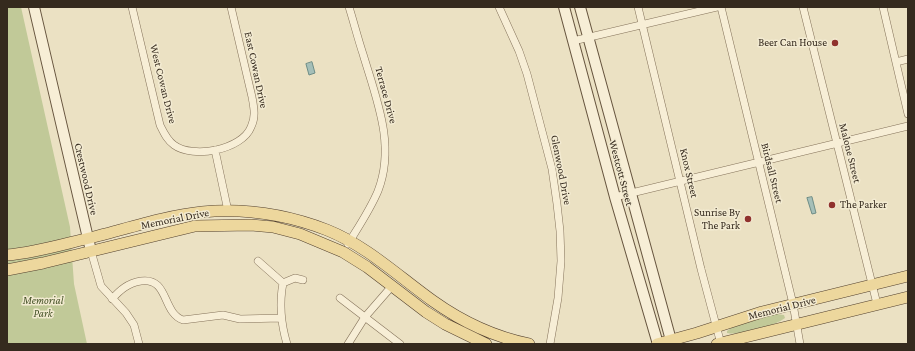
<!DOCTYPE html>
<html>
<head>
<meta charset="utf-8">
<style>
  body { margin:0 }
  #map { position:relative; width:915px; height:351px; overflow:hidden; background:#ebe1c3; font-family:"Crimson Pro",serif }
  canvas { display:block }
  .frame { position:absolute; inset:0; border:8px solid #352a1e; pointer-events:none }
</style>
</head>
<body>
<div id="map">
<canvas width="915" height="351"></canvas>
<div class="frame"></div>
</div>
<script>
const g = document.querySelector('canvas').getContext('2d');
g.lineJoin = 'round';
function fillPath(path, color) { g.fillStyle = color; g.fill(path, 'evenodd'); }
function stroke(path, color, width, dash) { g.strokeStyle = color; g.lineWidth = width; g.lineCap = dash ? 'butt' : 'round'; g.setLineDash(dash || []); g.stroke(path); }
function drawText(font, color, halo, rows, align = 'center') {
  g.font = font + ' "Crimson Pro",serif'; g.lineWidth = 3; g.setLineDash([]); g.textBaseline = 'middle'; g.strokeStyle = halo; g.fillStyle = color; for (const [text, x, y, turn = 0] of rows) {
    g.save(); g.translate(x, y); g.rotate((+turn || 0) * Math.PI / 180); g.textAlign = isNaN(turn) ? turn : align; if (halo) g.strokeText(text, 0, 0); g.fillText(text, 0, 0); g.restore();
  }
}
const green = new Path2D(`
  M7,7H21L70,227L74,284L87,344H7Z
  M776,314L784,315L785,318C775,326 739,336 727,333V331L734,326Z`);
const water = new Path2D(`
  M312,62L315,73L309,75L306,64Z
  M812,197L816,213L812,214L807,198Z`);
const street = new Path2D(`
  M132,7L160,125C164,133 167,140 174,145C193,159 242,150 251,127C256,117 254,108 252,97L231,7
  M499,7L519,51L527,74L552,169L557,204L560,231L561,261L558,298L550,344
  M638,7L701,269L721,344
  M721,7L793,304L800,344
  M803,7L877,304
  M883,7L908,114
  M573,41L717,7
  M896,62L908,59
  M215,150L228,211
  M615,197L908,126
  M348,244C359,226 370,210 378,191C396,145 376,98 363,54C358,39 354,23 349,7
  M91,251L101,286L126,313L134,325L139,344
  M258,261L283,283
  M340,298L400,344
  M112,299C120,290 128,283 141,281C169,277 162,313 183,320L223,315L240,319L281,318
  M287,344C281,324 279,304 283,283L295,278L303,280
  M348,344L365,317L392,286`);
const secondary = new Path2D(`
  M34,7L91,251
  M564,7L615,197L658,344
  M580,7L672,344`);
const primary = new Path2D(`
  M7,255C32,253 57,246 81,240C120,231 163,216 202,212C244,208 288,215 327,230C367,246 398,276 433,301C461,321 495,337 529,344
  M7,270L43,263L195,226L251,225L273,227L300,234L343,252L367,267L426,312L445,324L486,344
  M657,344L697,333L762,312L908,276
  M717,344L908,297`);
const markers = [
  [835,43,4,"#90322e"],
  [832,205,4,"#90322e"],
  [748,219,4,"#90322e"]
];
const poiNames = [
  ["Beer Can House",827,43],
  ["The Parker",840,205,"left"],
  ["Sunrise By",740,213],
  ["The Park",740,226]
];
const streetNames = [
  ["East Cowan Drive",256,70,78],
  ["West Cowan Drive",163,84,76],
  ["Terrace Drive",386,95,75],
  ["Malone Street",850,153,76],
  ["Glenwood Drive",561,170,79],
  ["Westcott Street",621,173,75],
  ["Knox Street",689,173,77],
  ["Birdsall Street",772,173,76],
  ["Crestwood Drive",86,179,77],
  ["Memorial Drive",175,219,-11],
  ["Memorial Drive",782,308,-14]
];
const parkNames = [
  ["Memorial",43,301],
  ["Park",43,314]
];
fillPath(green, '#c1c998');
fillPath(water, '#a5bfb8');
stroke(water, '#6d8c86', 1);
stroke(street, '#85735b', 8);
stroke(secondary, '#66543e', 12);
stroke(primary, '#53412f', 12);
stroke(street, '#f7eed6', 7);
stroke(secondary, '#f7eed6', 10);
stroke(primary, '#edd79d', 11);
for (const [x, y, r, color] of markers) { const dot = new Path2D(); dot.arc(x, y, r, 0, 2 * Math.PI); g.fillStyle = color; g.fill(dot); stroke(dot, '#f3ebd2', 1.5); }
drawText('11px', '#352a1e', '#f3ebd2', poiNames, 'right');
drawText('11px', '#352a1e', '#f3ebd2', streetNames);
drawText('italic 11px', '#445126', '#f3ebd2', parkNames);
</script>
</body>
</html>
